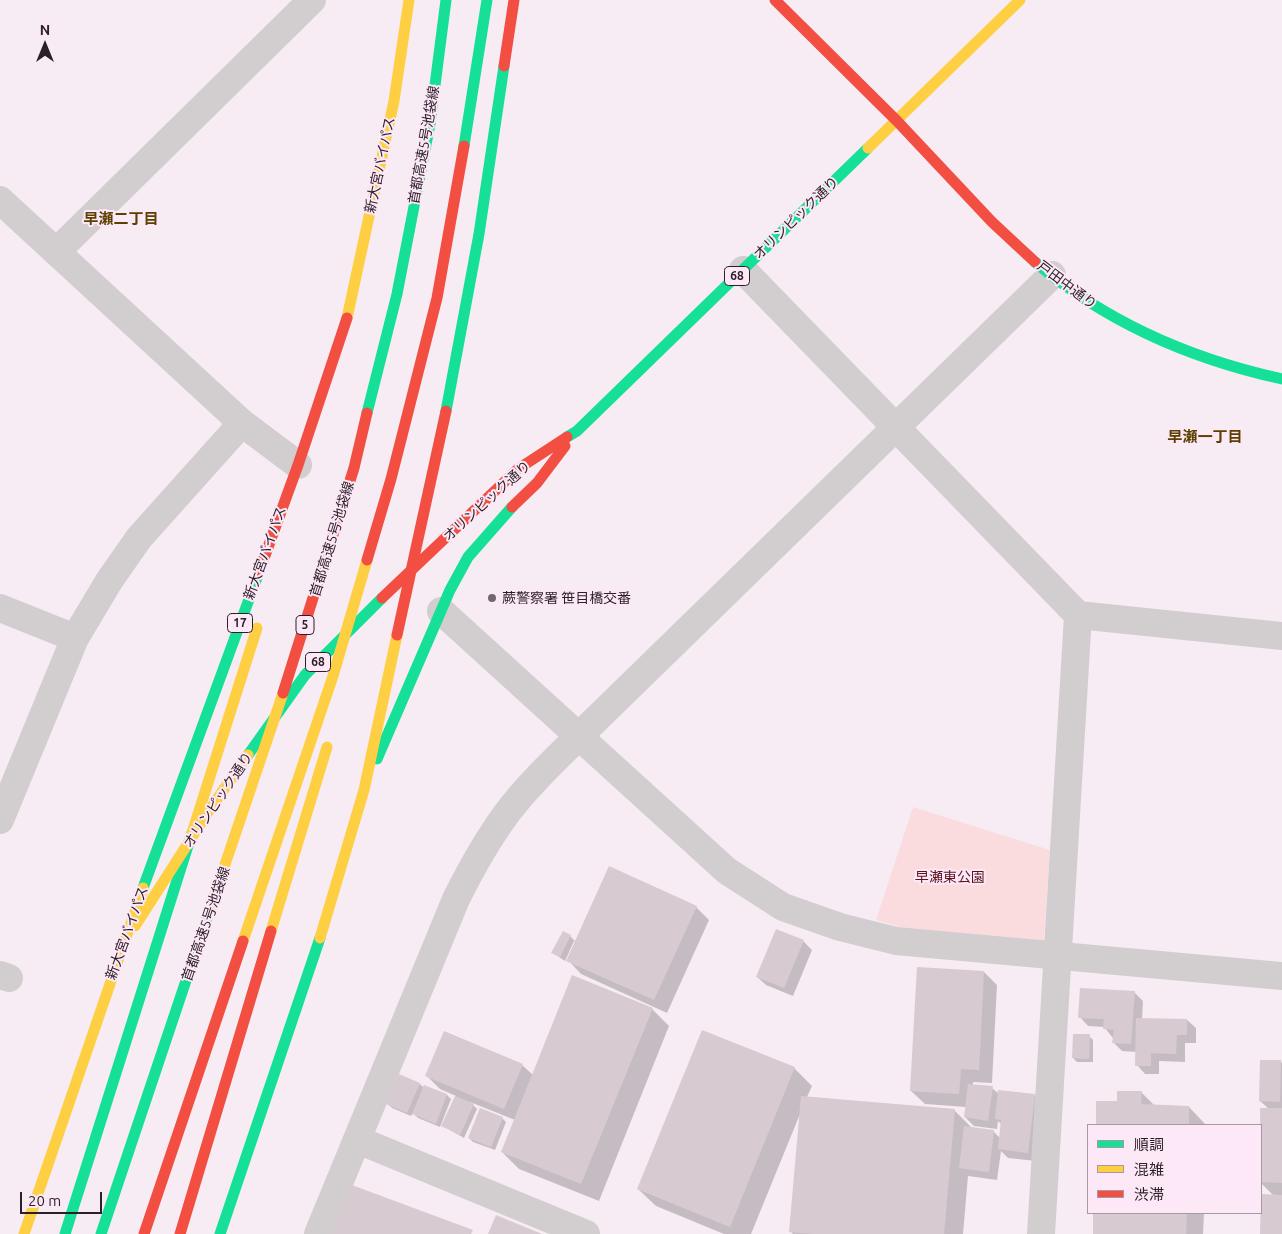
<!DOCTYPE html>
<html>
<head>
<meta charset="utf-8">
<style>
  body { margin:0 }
  #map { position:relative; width:1282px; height:1234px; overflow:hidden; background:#f7ecf4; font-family:Ubuntu,"Noto Sans JP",sans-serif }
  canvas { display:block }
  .legend { position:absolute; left:1087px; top:1124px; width:175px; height:90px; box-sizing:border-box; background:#fce8f6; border:1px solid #a898a4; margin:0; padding:6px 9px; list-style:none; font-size:15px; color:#2b1f28 }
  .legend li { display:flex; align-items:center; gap:10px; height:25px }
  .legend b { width:25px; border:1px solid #a898a4 }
  .north { position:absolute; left:20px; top:20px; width:50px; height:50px; -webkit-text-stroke:4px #fce8f6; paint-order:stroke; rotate:0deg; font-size:14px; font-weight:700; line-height:20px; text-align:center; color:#2b1f28 }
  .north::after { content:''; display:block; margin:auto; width:18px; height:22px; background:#2b1f28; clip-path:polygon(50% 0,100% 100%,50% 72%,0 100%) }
  .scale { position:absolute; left:20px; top:1192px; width:82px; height:22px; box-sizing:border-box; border:2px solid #2b1f28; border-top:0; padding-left:6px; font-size:15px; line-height:18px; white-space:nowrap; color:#2b1f28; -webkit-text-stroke:4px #fce8f6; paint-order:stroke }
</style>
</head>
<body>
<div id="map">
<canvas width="1282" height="1234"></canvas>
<ul class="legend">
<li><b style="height:6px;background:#16e098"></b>順調</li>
<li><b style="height:6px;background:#ffcf43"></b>混雑</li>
<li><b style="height:6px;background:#f24e42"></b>渋滞</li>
</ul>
<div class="north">N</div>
<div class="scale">20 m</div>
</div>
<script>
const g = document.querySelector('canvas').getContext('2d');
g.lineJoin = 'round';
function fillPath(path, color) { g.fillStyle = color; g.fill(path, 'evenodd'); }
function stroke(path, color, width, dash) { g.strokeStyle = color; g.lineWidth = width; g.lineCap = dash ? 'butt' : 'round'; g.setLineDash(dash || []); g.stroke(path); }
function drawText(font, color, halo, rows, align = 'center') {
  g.font = font + ' Ubuntu,"Noto Sans JP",sans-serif'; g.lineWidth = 4; g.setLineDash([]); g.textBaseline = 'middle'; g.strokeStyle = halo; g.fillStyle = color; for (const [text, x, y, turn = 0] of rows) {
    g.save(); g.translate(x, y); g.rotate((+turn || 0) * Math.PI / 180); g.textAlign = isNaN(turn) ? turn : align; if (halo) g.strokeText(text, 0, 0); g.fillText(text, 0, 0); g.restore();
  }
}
const green = new Path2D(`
  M913,807L1050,850L1044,942L903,928L876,920Z`);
const shadow = new Path2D(`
  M696,907L709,920L667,1013L581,974L568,960Z
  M570,936L576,942L574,941L565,961L553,953Z
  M803,941L812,950L793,996L766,985L757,977Z
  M984,972L997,985L992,1083L973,1082V1086L992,1088L999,1094L1034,1095L1043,1104L1036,1161L1008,1158L1001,1151L997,1180L968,1176L963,1234H793L790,1231L800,1114L751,1234H724L656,1206L638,1189L794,1068L812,1086L807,1097L954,1110L972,1128L993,1131L1000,1138L1002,1125L998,1121L997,1129L974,1126L965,1117L966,1107L925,1104L911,1091Z
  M1134,992L1143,1001L1142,1019L1187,1020L1196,1028V1043H1185V1062L1159,1061V1074H1145L1137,1065V1052L1122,1051L1114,1043L1113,1038L1104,1027L1088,1026L1080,1017Z
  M652,1009L669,1026L599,1201L519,1169L502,1152L515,1120L470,1102L477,1109L464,1138L443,1126L456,1096L440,1089L427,1076L522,1065L533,1075Z
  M1089,1036L1093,1040V1062H1077L1073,1058Z
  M1280,1061L1282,1063V1234H1261L1274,1196L1261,1183V1137L1269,1109L1260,1101Z
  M420,1084L424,1088L425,1086L447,1095L451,1099L440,1127L418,1118L413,1113L411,1116L392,1108L388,1104Z
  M1141,1092L1155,1106L1189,1107L1206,1125H1097V1102L1118,1103Z
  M502,1118L506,1122L495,1150L473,1142L469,1138Z
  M1095,1213H1204L1203,1234H1094Z`);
const building = new Path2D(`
  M609,866L697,906L654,1000L566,961Z
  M776,929L804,940L784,988L756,977Z
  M563,931L571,935L560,957L551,953Z
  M917,967L984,971L979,1070L961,1069L959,1094L910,1091Z
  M572,975L653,1008L581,1184L501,1152Z
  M1080,988L1135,991L1131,1044L1112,1043L1114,1030L1103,1029L1104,1019L1078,1018Z
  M1136,1018L1187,1019V1035H1177L1176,1054L1151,1053V1066H1135Z
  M702,1030L795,1067L730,1227L637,1189Z
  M444,1031L523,1064L504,1109L425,1076Z
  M1073,1034H1090L1089,1059L1072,1058Z
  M1260,1060H1281L1280,1102L1259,1101Z
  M399,1074L420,1083L407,1113L386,1104Z
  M968,1084L993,1086L988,1121L964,1117Z
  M424,1085L447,1094L436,1124L412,1114Z
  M998,1090L1035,1094L1028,1153L998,1149L1001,1120L995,1119Z
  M1117,1091H1142L1141,1104L1189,1106V1125H1096V1101H1117Z
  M455,1096L474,1104L460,1135L441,1126Z
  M801,1096L955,1109L944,1234H814L789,1232Z
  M480,1108L503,1117L491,1147L468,1138Z
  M1260,1108H1282V1183L1261,1182Z
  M964,1126L994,1130L989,1172L959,1168Z
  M349,1184L473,1230L471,1234H330Z
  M1261,1194L1282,1195V1234H1260Z
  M1093,1213H1187L1186,1234H1093Z
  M496,1215L542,1234H488Z`);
const street = new Path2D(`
  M0,200L242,423L298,465
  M56,252L312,0
  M743,270L1078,615L1282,636
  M0,608L75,638
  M441,611L727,871L783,907L840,927L896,941L1282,976
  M0,820L75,638L109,581L139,538L242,423
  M0,975L9,978
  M358,1140L586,1234
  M318,1234L456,899C471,869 487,840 507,813C528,785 554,761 579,736L1052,275
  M1041,1234L1078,615`);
const fast = new Path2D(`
  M464,146L487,0
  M1035,262C1107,323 1191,359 1282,379
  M446,411L479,234L504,66
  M367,413L397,294L430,124L446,0
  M567,437L577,431L868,148
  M248,755L305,675L382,598
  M377,759L450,590L468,557L512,507
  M143,888L259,572
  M65,1234L192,833
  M101,1234L211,906
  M220,1234L320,938`);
const slow = new Path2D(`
  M868,148L1020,0
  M347,318L394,101L409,0
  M192,833L257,628
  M211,906L283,693
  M135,926L210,809L248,755
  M271,931L327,747
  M320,938L364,790L397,635
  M243,941L333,676L367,560
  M24,1234L143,888`);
const jam = new Path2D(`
  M775,0L897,121L992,222L1035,262
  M504,66L514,0
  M512,507L537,483L565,446
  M367,560L391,479L437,298L464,146
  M259,572L298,465L347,318
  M382,598L518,469L567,437
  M397,635L446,411
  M283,693L354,468L367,413
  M144,1234L243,941
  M180,1234L271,931`);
const markers = [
  [492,598,5,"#72676f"]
];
const shields = [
  [737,276,25],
  [240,623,25],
  [305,625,18],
  [318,662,25]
];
const shieldNames = [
  ["68",737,276],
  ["17",240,623],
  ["5",305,625],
  ["68",318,662]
];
const streetNames = [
  ["首都高速5号池袋線",424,145,-80],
  ["新大宮バイパス",380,165,-78],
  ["オリンピック通り",796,218,-44],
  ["戸田中通り",1067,285,37],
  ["オリンピック通り",487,501,-42],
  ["首都高速5号池袋線",332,539,-73],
  ["新大宮バイパス",265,553,-70],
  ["オリンピック通り",218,800,-56],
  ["首都高速5号池袋線",206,924,-71],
  ["新大宮バイパス",127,933,-70]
];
const poiNames = [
  ["蕨警察署 笹目橋交番",502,598]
];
const parkNames = [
  ["早瀬東公園",950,877]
];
const neighbourhoodNames = [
  ["早瀬二丁目",121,219],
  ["早瀬一丁目",1205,437]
];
fillPath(green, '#fadcdf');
fillPath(shadow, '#0003');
fillPath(building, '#d7cad1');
stroke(street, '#d2ced0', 28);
stroke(fast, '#16e098', 11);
stroke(slow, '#ffcf43', 11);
stroke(jam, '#f24e42', 11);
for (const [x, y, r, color] of markers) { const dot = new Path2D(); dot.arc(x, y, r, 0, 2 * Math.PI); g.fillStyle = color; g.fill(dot); stroke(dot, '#fce8f6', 2); }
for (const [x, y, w] of shields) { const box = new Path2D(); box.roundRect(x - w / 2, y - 9.5, w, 19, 4); g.fillStyle = '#fce8f6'; g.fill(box); stroke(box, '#2b1f28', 1); }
drawText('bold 12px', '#2b1f28', null, shieldNames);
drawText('14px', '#2b1f28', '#fce8f6', streetNames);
drawText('14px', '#2b1f28', '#fce8f6', poiNames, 'left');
drawText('14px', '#5b141d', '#fce8f6', parkNames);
drawText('bold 15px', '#5b4001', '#fce8f6', neighbourhoodNames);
</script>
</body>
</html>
